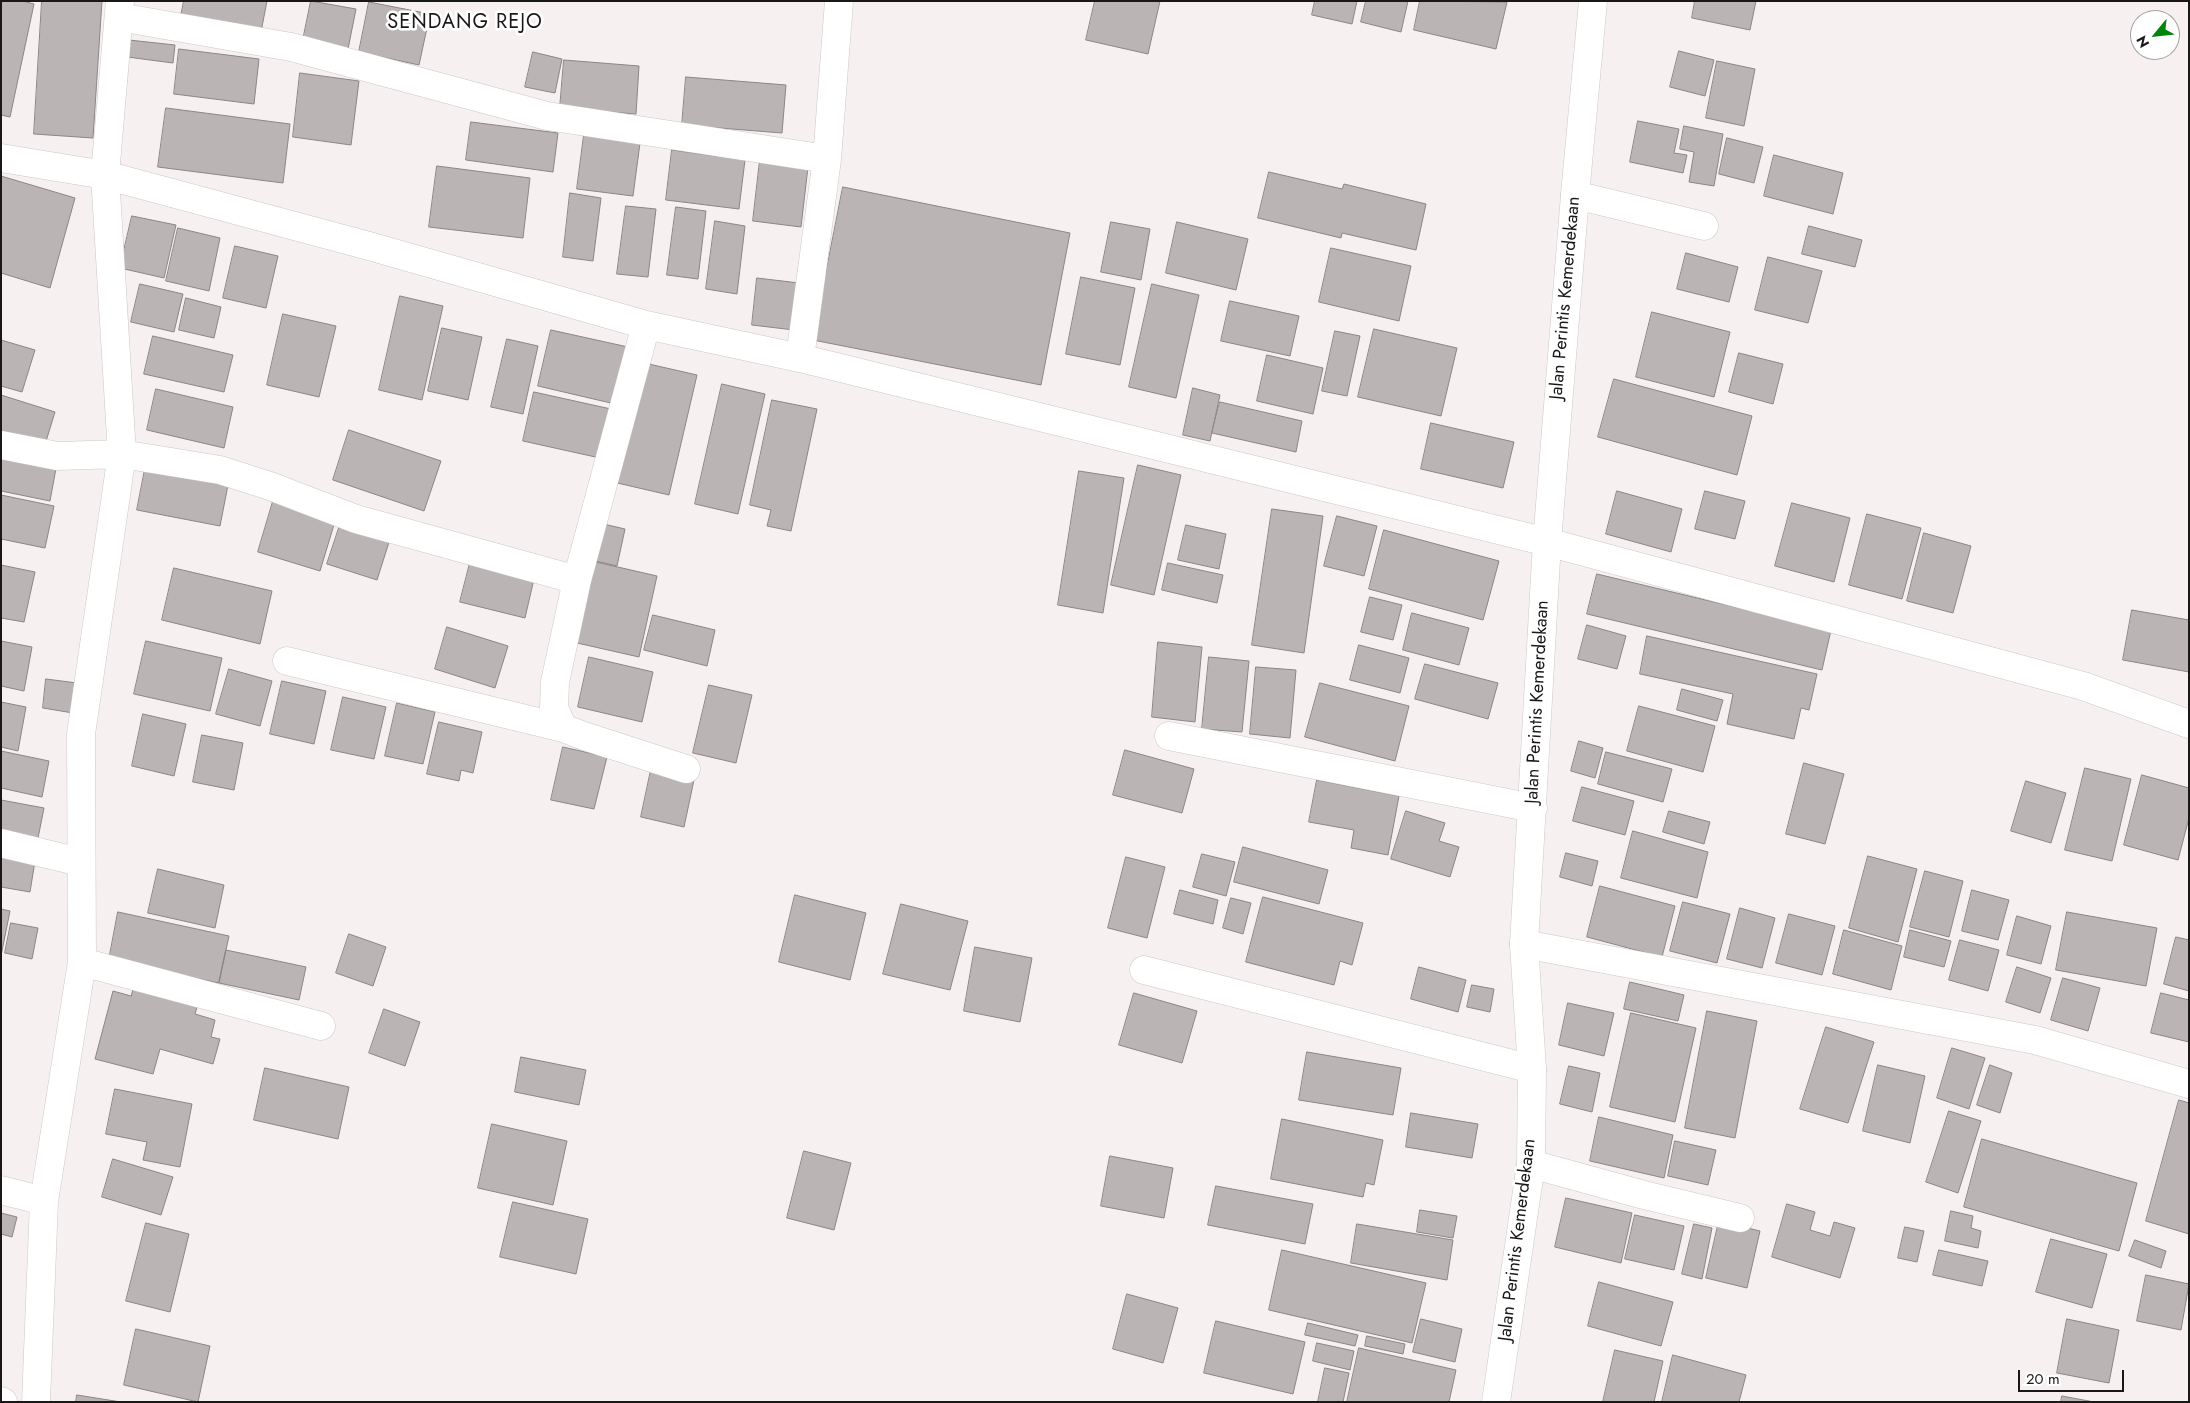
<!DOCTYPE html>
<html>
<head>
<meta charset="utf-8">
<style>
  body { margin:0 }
  #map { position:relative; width:2190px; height:1403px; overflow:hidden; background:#f7f0f1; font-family:Jost,sans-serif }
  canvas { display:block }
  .frame { position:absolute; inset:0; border:2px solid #191717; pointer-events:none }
  .north { position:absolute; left:2130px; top:10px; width:50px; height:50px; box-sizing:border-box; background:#fff; border:1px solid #a3a2a2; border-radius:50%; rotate:242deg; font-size:14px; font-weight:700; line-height:20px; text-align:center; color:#191717 }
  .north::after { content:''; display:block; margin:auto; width:18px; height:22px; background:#008508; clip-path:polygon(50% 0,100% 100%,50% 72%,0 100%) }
  .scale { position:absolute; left:2018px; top:1370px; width:106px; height:22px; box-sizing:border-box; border:2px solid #191717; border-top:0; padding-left:6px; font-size:15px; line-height:18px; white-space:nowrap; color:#191717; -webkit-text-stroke:4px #fff; paint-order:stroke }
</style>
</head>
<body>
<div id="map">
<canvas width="2190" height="1403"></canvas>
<div class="frame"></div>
<div class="north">N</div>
<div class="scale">20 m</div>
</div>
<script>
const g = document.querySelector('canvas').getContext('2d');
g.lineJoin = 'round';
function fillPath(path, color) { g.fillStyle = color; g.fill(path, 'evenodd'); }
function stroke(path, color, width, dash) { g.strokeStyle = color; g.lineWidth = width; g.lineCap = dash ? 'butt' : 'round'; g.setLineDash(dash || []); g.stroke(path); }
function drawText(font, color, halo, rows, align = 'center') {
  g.font = font + ' Jost,sans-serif'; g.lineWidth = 5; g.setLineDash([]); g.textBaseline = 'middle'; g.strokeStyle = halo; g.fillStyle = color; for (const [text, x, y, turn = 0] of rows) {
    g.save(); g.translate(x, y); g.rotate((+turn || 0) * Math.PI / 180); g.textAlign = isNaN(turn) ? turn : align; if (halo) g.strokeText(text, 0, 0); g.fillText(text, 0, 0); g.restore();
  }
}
const building = new Path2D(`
  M1,1H23L34,4L10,117L1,115Z
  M42,1H102L93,138L34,134Z
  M184,1H267L260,37L180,21Z
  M311,1L356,9L347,54L302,45Z
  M1095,1H1160L1148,54L1086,40Z
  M1315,1H1357L1352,24L1312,15Z
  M1366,1H1408L1401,32L1361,22Z
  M1420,1L1507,2L1496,49L1414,30Z
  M1695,1H1756L1750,30L1692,18Z
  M369,2L430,14L419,65L359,52Z
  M129,40L175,45L173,63L127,57Z
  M179,49L259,59L254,104L174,94Z
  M1679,51L1714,60L1705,96L1670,87Z
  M533,52L562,59L555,93L525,87Z
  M564,60L639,66L636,114L560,108Z
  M1717,61L1755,69L1744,126L1706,118Z
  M300,73L359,81L351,145L293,137Z
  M686,77L786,85L782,133L682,125Z
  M166,108L290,124L283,183L158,167Z
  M1638,121L1679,129L1674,153L1687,155L1683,173L1630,162Z
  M471,122L558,133L553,172L466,160Z
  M1684,126L1723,134L1714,186L1689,182L1694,152L1680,149Z
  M584,135L640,143L633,196L577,189Z
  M1727,138L1763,147L1754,183L1719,174Z
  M672,150L745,160L739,209L666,200Z
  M1774,155L1843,173L1833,214L1764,196Z
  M760,160L808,167L801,227L753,221Z
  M437,166L530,178L523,238L429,227Z
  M1269,172L1342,189L1344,184L1426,204L1416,250L1342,233L1341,238L1258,218Z
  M1,176L75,198L50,288L1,273Z
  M843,187L1070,233L1041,385L813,340Z
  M570,193L601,198L593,261L563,257Z
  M626,206L656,209L648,277L617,274Z
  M676,207L706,211L698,279L667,275Z
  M132,216L176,225L164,278L120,268Z
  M715,221L745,226L737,294L706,289Z
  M1111,222L1150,229L1141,280L1101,272Z
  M1177,222L1248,239L1236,290L1166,273Z
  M1809,226L1862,240L1855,267L1802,254Z
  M178,228L220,238L209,291L166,281Z
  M235,246L278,256L266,308L223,298Z
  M1331,248L1411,266L1399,321L1319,302Z
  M1686,253L1738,267L1729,302L1677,289Z
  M1768,257L1822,271L1808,323L1755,310Z
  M1081,277L1135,288L1120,365L1066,354Z
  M757,278L799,283L794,330L752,325Z
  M140,284L183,294L174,332L131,322Z
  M1152,284L1199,295L1176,398L1129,387Z
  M400,296L443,306L422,400L379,390Z
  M186,298L221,307L214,338L179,330Z
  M1230,301L1299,316L1290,356L1221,341Z
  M1652,312L1730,332L1714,397L1636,377Z
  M283,314L336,326L319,397L267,385Z
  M442,328L482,337L468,400L428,391Z
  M1374,329L1457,348L1441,416L1358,397Z
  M551,330L628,347L615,404L538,386Z
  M1335,331L1360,336L1347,396L1322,391Z
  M153,336L233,355L224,392L144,374Z
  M507,339L538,346L523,414L491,407Z
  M1,340L35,350L22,392L1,386Z
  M1739,353L1783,364L1773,404L1729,392Z
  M1267,355L1323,368L1313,414L1257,401Z
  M640,362L697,375L669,495L613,482Z
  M1614,379L1752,416L1737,475L1598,437Z
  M722,384L765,394L738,514L695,504Z
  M1193,388L1220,395L1210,441L1183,435Z
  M156,389L233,407L224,448L147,430Z
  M534,392L611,409L600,458L523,441Z
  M1,395L55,412L43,451L1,438Z
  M772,400L817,409L791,531L767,526L771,510L750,505Z
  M1220,402L1302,421L1296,452L1212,433Z
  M1431,423L1514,442L1503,488L1421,469Z
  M349,430L441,461L424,511L333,480Z
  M1,451L57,463L50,501L1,491Z
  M146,464L229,480L220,526L137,510Z
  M1138,465L1181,475L1154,595L1111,585Z
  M1079,471L1124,478L1103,613L1058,605Z
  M1617,491L1682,509L1671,552L1606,534Z
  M1705,491L1745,501L1735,539L1695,529Z
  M1,495L54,506L45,548L1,539Z
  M274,498L336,518L320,571L258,552Z
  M1792,503L1850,518L1834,582L1775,566Z
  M1272,509L1323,516L1304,653L1252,645Z
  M1867,514L1921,528L1902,599L1849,585Z
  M1337,516L1377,526L1364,576L1324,566Z
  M341,522L390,539L377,580L327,564Z
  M595,522L625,529L617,566L587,559Z
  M1186,525L1226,534L1219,569L1178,560Z
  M1384,530L1499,561L1483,620L1369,589Z
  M1924,533L1971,546L1953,613L1907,601Z
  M596,562L657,576L639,657L577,643Z
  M470,563L534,579L525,618L460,602Z
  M1168,563L1223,575L1217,603L1162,590Z
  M1,565L35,572L24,622L1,618Z
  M174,568L272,591L260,644L162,620Z
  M1597,574L1831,630L1822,670L1587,614Z
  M1370,597L1402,605L1393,640L1361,632Z
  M2132,610L2189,620V672L2123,660Z
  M1412,613L1469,628L1459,665L1403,650Z
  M653,615L715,630L707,666L644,650Z
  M1587,625L1626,636L1617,669L1578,659Z
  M447,627L508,646L495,688L435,669Z
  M1647,636L1817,674L1809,710L1801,708L1794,739L1727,724L1733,694L1640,674Z
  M1,641L32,647L24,691L1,686Z
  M146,641L222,658L210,711L134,694Z
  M1158,642L1202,647L1195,722L1152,717Z
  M1359,645L1409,658L1400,693L1350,680Z
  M589,657L653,672L642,722L578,707Z
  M1209,657L1249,661L1242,732L1202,729Z
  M1425,664L1498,683L1488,719L1415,699Z
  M1256,667L1296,670L1290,738L1250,734Z
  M229,669L272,681L260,726L216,714Z
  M46,679L77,683L73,713L43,708Z
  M282,681L326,691L314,744L270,734Z
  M1320,683L1409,706L1395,761L1305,737Z
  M709,685L752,695L736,763L693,753Z
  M1682,689L1723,700L1717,721L1677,710Z
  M343,697L386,707L374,759L331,750Z
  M1,702L26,707L18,751L1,747Z
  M397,703L435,712L423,764L385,756Z
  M1639,706L1715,726L1703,772L1627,751Z
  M143,714L186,724L174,776L132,766Z
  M439,722L482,732L473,773L461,770L459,781L427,774Z
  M202,735L243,743L234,790L193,782Z
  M1579,741L1603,748L1595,778L1571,771Z
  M563,747L607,757L594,809L551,800Z
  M1125,750L1194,769L1182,813L1113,795Z
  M1,751L49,761L42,797L1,788Z
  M1606,752L1672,769L1663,802L1598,784Z
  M1804,763L1844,774L1825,844L1786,834Z
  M2085,768L2131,779L2112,861L2065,850Z
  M651,770L694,780L684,827L641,817Z
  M2142,775L2189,788V818L2178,860L2124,845Z
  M1317,780L1399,796L1388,855L1351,848L1354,830L1309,822Z
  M2026,781L2066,793L2051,843L2011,831Z
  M1582,787L1634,801L1625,835L1573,821Z
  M1,800L44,808L37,843L1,836Z
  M1406,811L1445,823L1439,841L1459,847L1450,877L1391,859Z
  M1669,811L1710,822L1704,844L1663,832Z
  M1633,831L1708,852L1697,898L1621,878Z
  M1243,847L1328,870L1319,904L1234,882Z
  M1,850L36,855L30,892L1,887Z
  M1566,853L1598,861L1592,886L1560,877Z
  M1202,854L1235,862L1226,896L1193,887Z
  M1868,856L1917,869L1898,942L1849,928Z
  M1126,857L1165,867L1147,938L1108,928Z
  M158,869L224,885L215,928L148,913Z
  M1925,871L1963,881L1949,937L1910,927Z
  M1600,886L1675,906L1662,957L1587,937Z
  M1180,890L1218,900L1213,924L1174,914Z
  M1972,890L2009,900L1998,940L1962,931Z
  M795,895L866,913L850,980L779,962Z
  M1263,897L1363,923L1352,965L1340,961L1334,985L1246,962Z
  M1231,898L1251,903L1243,934L1223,928Z
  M1683,902L1730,914L1717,963L1670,951Z
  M901,904L968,921L950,990L883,974Z
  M1740,908L1775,918L1762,968L1727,959Z
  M1,909L10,911L1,956Z
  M118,912L229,936L219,983L109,960Z
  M2067,912L2157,928L2146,986L2056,970Z
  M1789,914L1835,926L1822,975L1776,963Z
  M2017,916L2051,926L2041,964L2007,955Z
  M11,923L38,928L32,959L5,953Z
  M1844,930L1902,946L1891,990L1833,974Z
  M1910,930L1951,941L1944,967L1904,957Z
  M349,934L386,947L373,986L336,973Z
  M2176,937L2189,940V991L2164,984Z
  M1960,940L1999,950L1988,991L1949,980Z
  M975,947L1032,958L1020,1022L964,1011Z
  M226,950L306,967L299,1000L219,983Z
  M1419,967L1466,980L1458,1012L1411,999Z
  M2017,967L2051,978L2040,1013L2006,1002Z
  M2063,978L2100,988L2088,1031L2051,1020Z
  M135,980L200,997L195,1014L215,1020L211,1037L220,1039L213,1064L160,1049L153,1074L95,1059L113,991L131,996Z
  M1630,982L1684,995L1678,1021L1624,1009Z
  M1472,985L1494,989L1490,1012L1467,1007Z
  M1134,993L1197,1011L1182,1063L1119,1045Z
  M2161,993L2189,1000V1042L2151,1033Z
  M1568,1003L1614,1013L1604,1056L1559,1045Z
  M384,1009L420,1022L405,1066L369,1053Z
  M1707,1011L1757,1021L1735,1138L1685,1128Z
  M1631,1013L1696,1028L1675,1122L1610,1107Z
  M1826,1027L1874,1042L1848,1123L1800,1109Z
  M1952,1048L1985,1058L1969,1109L1937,1098Z
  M1307,1052L1401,1068L1393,1115L1299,1100Z
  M521,1057L586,1070L579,1105L515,1092Z
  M1878,1065L1925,1076L1910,1143L1863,1131Z
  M1990,1065L2012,1073L2000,1113L1977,1105Z
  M1569,1066L1600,1073L1592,1112L1560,1104Z
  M265,1068L349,1087L338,1139L254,1120Z
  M115,1089L192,1104L180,1167L143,1160L147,1142L106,1134Z
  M2179,1100L2189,1103V1234L2146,1221Z
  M1949,1111L1981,1121L1958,1193L1926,1182Z
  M1411,1113L1478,1124L1472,1158L1406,1147Z
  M1599,1117L1673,1135L1664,1178L1590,1161Z
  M1282,1119L1383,1140L1374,1185L1366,1183L1363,1197L1271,1179Z
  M492,1124L567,1141L553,1205L478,1188Z
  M1982,1139L2137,1183L2119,1251L1964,1207Z
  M1675,1141L1716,1150L1708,1185L1668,1176Z
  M804,1151L851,1163L834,1230L787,1218Z
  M1110,1156L1173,1168L1164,1218L1101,1206Z
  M113,1159L173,1177L161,1215L102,1197Z
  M1216,1186L1313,1204L1305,1244L1208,1225Z
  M1566,1198L1632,1213L1621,1263L1555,1247Z
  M513,1202L588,1219L576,1274L500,1257Z
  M1787,1204L1815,1212L1810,1230L1830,1236L1834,1222L1855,1228L1840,1278L1772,1257Z
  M1420,1210L1457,1216L1453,1238L1417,1232Z
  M1951,1211L1973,1216L1971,1228L1981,1231L1978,1248L1945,1241Z
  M1,1213L17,1217L12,1237L1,1234Z
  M1635,1215L1684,1226L1674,1270L1625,1259Z
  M1719,1221L1760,1231L1747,1288L1706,1278Z
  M146,1223L189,1234L170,1312L126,1301Z
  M1357,1224L1453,1240L1447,1280L1351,1263Z
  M1694,1224L1712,1228L1702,1279L1682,1274Z
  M1905,1227L1924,1231L1917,1262L1898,1258Z
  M2051,1239L2107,1254L2092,1308L2036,1292Z
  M2135,1240L2166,1251L2161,1268L2129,1256Z
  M1282,1250L1426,1283L1412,1343L1269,1310Z
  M1939,1250L1988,1261L1982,1286L1933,1275Z
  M2146,1275L2189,1284L2181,1330L2137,1321Z
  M1599,1282L1673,1302L1661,1346L1588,1326Z
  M1127,1294L1178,1308L1163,1363L1113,1349Z
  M1421,1319L1462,1329L1455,1362L1413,1352Z
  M2067,1319L2119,1330L2109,1383L2057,1373Z
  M1216,1321L1305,1342L1293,1394L1204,1373Z
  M1308,1323L1358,1335L1355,1346L1305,1335Z
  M136,1329L210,1346L198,1402L124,1385Z
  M1367,1336L1405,1344L1403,1354L1365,1346Z
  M1317,1343L1354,1351L1350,1370L1313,1361Z
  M1359,1348L1456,1370L1449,1402H1347Z
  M1615,1350L1663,1361L1654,1402H1603Z
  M1673,1355L1746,1375L1739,1402H1662Z
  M1325,1368L1349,1373L1343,1402H1318Z
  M77,1395L121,1402H76Z
  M2062,1396L2094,1402H2061Z`);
const minor = new Path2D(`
  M119,17L291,47L547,116L827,159
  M1,158L105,175L369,246L646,325L800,358L1547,542L2083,686L2189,724
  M1575,195L1704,226
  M646,325L577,580L555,682L554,708L563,728L584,736L686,769
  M800,358L827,159L839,1
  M1,445L57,456L122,454L220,470L270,486L356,519L577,580
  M287,661L563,728
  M1169,736L1533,808
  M1,843L80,862
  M1524,944L2035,1040L2189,1084
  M82,962L321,1026
  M1144,970L1532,1069
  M1531,1164L1644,1195L1740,1218
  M1,1190L44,1201
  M1,1401L3,1402
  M36,1402L44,1201L82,962L81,734L122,454L105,175L120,1`);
const tertiary = new Path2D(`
  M1496,1402L1531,1164L1532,1069L1524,944L1547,542L1575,195L1593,1`);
const streetNames = [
  ["Jalan Perintis Kemerdekaan",1566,298,-85],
  ["Jalan Perintis Kemerdekaan",1538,702,-87],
  ["Jalan Perintis Kemerdekaan",1518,1240,-83]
];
const quarterNames = [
  ["SENDANG REJO",465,23]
];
fillPath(building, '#bab4b4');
stroke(building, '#8b8586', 1);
stroke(minor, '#cdc7c7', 29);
stroke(tertiary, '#cdc7c7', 29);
stroke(minor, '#fff', 28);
stroke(tertiary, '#fff', 28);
drawText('18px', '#191717', '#fff', streetNames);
g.letterSpacing = '1px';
drawText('20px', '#191717', '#fff', quarterNames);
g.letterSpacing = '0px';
</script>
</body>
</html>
